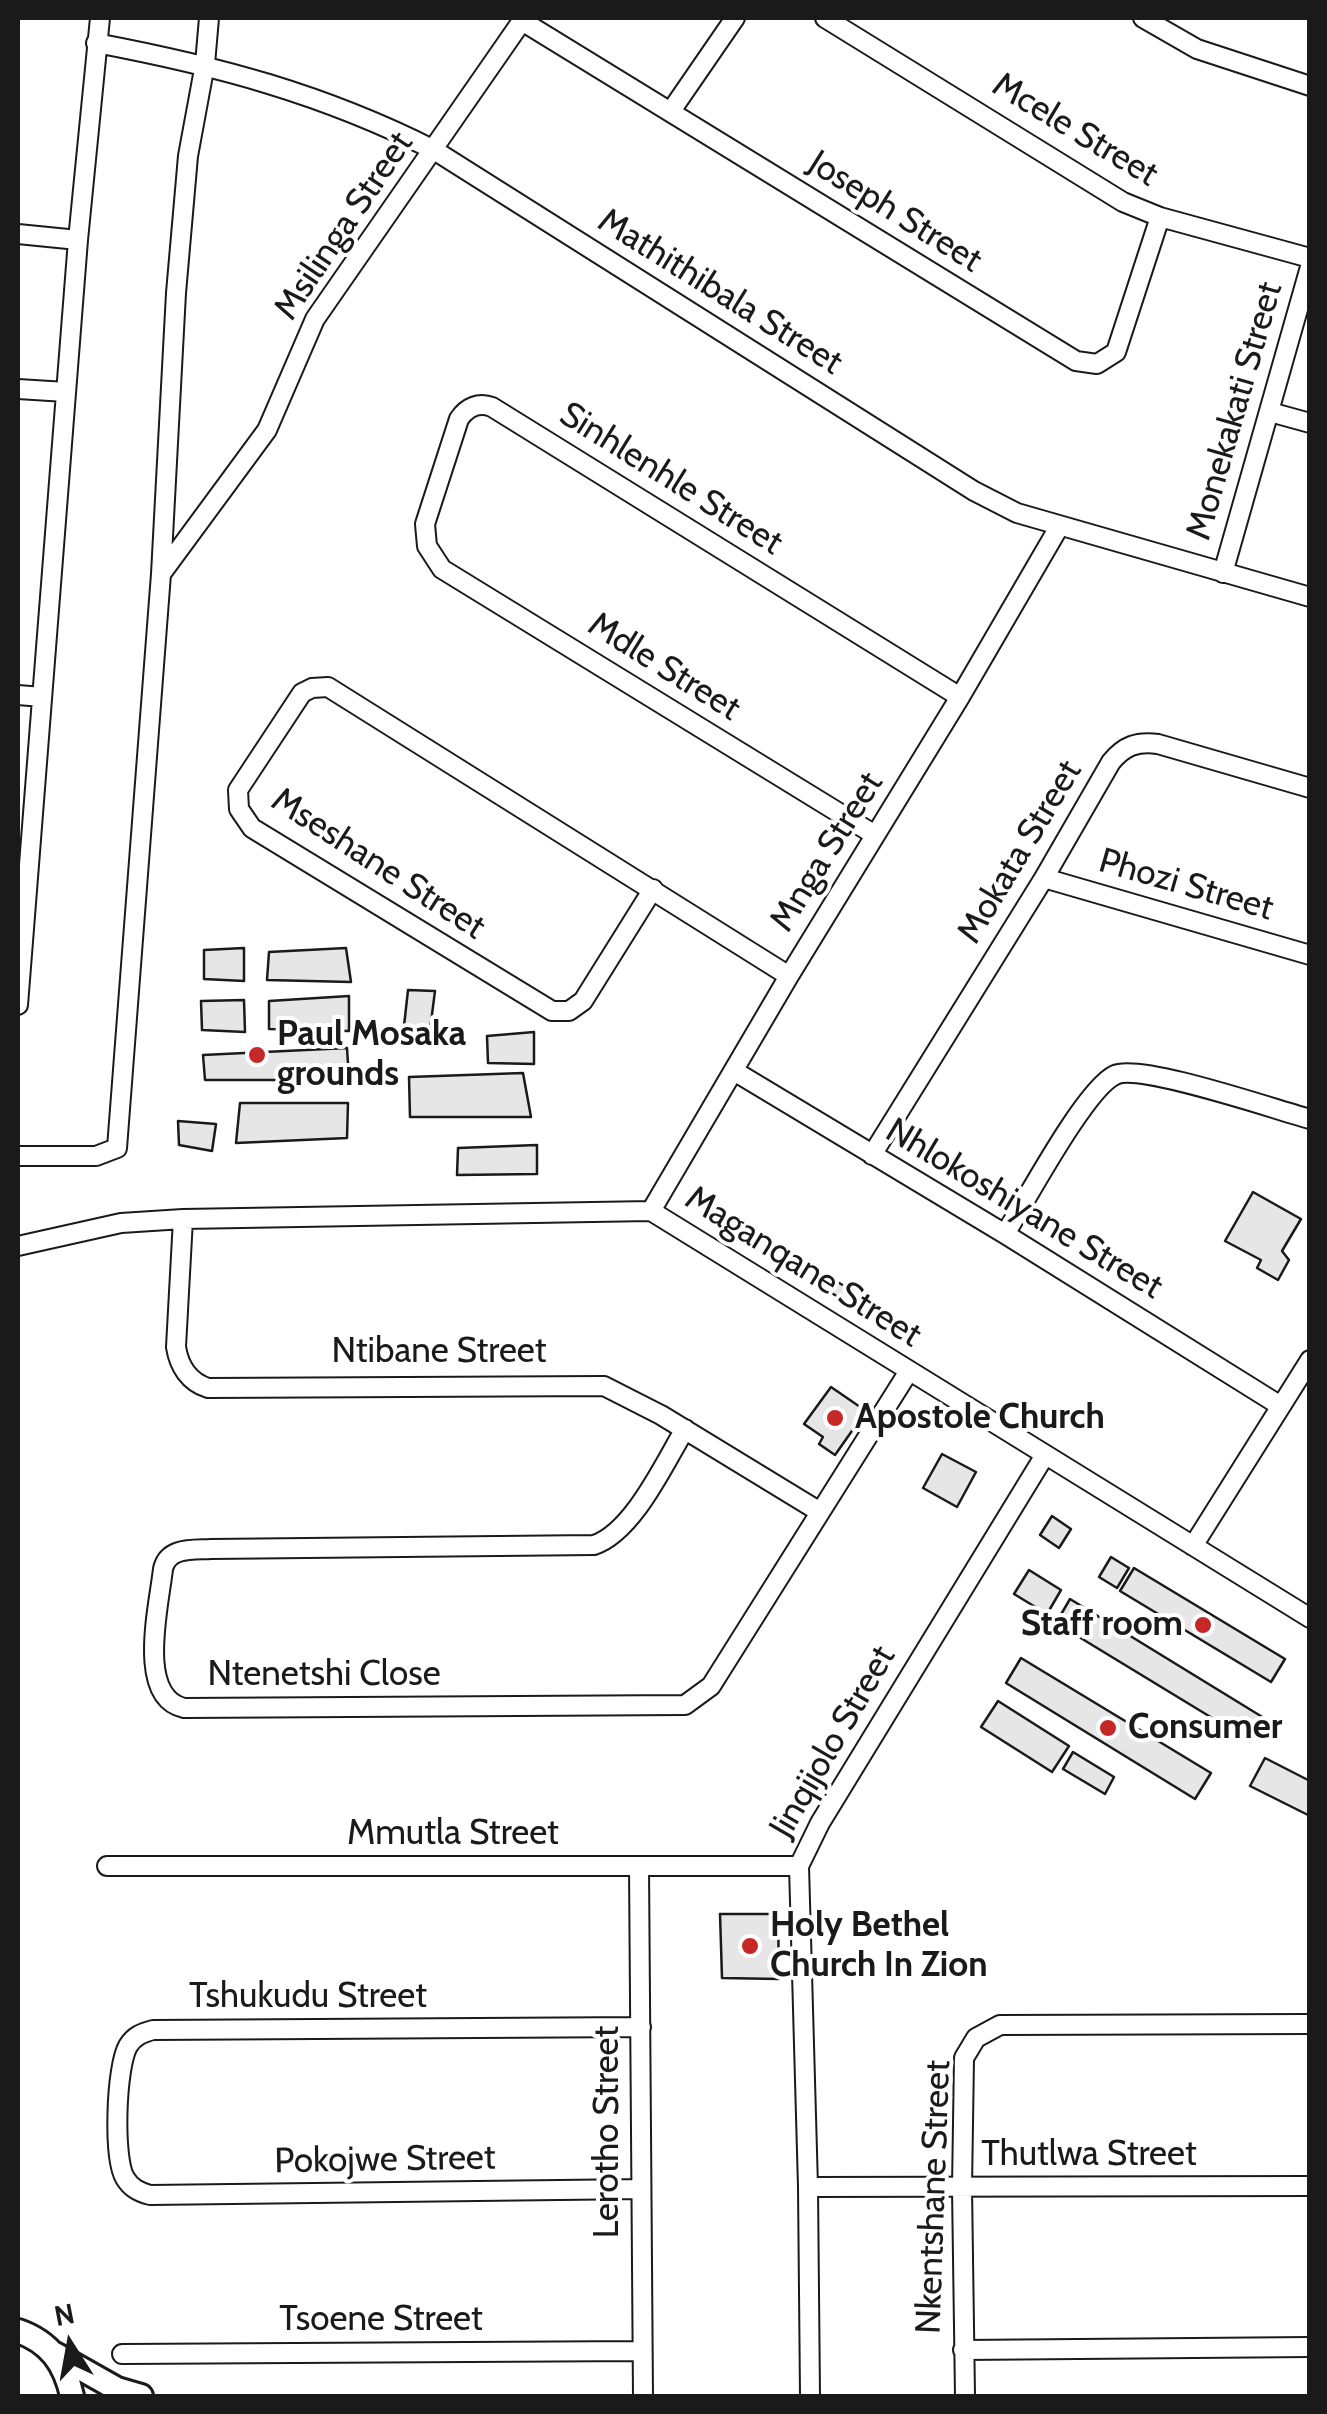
<!DOCTYPE html>
<html>
<head>
<meta charset="utf-8">
<style>
  body { margin:0 }
  #map { position:relative; width:1327px; height:2414px; overflow:hidden; background:#fff; font-family:Cabin,sans-serif }
  canvas { display:block }
  .frame { position:absolute; inset:0; border:20px solid #1a1a1a; pointer-events:none }
  .north { position:absolute; left:20px; top:2294px; width:100px; height:100px; -webkit-text-stroke:8px #fff; paint-order:stroke; rotate:349deg; font-size:28px; font-weight:700; line-height:40px; text-align:center; color:#1a1a1a }
  .north::after { content:''; display:block; margin:auto; width:35px; height:45px; background:#1a1a1a; clip-path:polygon(50% 0,100% 100%,50% 72%,0 100%) }
</style>
</head>
<body>
<div id="map">
<canvas width="1327" height="2414"></canvas>
<div class="frame"></div>
<div class="north">N</div>
</div>
<script>
const g = document.querySelector('canvas').getContext('2d');
g.lineJoin = 'round';
function fillPath(path, color) { g.fillStyle = color; g.fill(path, 'evenodd'); }
function stroke(path, color, width, dash) { g.strokeStyle = color; g.lineWidth = width; g.lineCap = dash ? 'butt' : 'round'; g.setLineDash(dash || []); g.stroke(path); }
function drawText(font, color, halo, rows, align = 'center') {
  g.font = font + ' Cabin,sans-serif'; g.lineWidth = 8; g.setLineDash([]); g.textBaseline = 'middle'; g.strokeStyle = halo; g.fillStyle = color; for (const [text, x, y, turn = 0] of rows) {
    g.save(); g.translate(x, y); g.rotate((+turn || 0) * Math.PI / 180); g.textAlign = isNaN(turn) ? turn : align; if (halo) g.strokeText(text, 0, 0); g.fillText(text, 0, 0); g.restore();
  }
}
const building = new Path2D(`
  M244,948V981L204,979V950Z
  M346,948L351,982L267,980L269,952Z
  M408,990L435,991L430,1030L404,1026Z
  M349,996V1031L269,1029V1001Z
  M244,1000L245,1032L202,1030L201,1001Z
  M534,1032V1064L488,1063L487,1036Z
  M347,1048L349,1080H205L203,1055Z
  M523,1073L531,1117H410L409,1077Z
  M240,1103H348L347,1138L236,1143Z
  M178,1121L216,1124L212,1151L179,1145Z
  M537,1145V1174L457,1175L458,1148Z
  M1253,1192L1301,1219L1282,1251L1289,1260L1278,1280L1257,1268L1261,1260L1225,1241Z
  M834,1280L872,1302L866,1313L828,1291Z
  M831,1387L866,1411L835,1455L819,1444L823,1437L804,1424Z
  M942,1454L976,1472L957,1507L923,1488Z
  M1052,1516L1071,1529L1059,1548L1040,1535Z
  M1111,1557L1129,1568L1117,1588L1099,1577Z
  M1134,1568L1285,1659L1271,1682L1120,1591Z
  M1029,1570L1061,1590L1047,1614L1014,1594Z
  M1070,1599L1264,1718L1250,1741L1056,1623Z
  M1021,1658L1211,1773L1195,1799L1006,1683Z
  M998,1701L1069,1746L1052,1772L981,1727Z
  M1073,1752L1114,1777L1105,1794L1063,1769Z
  M1265,1758L1310,1781V1816L1250,1786Z
  M720,1914H778L779,1979L722,1978Z`);
const minor = new Path2D(`
  M825,18L1123,202L1160,217L1310,258
  M1143,18L1197,49L1310,86
  M522,21L1076,361L1097,364L1116,352L1160,217
  M96,43C218,66 323,94 434,150L974,491L1017,513L1310,597
  M671,111L735,18
  M18,234L78,240
  M18,389L66,392
  M1270,412L1310,423
  M1223,573L1310,267
  M161,574L267,430L315,319L524,18
  M18,695L42,697
  M875,835L442,569L427,546L425,524L459,419C467,407 479,402 492,407L960,697
  M1044,878L1310,955
  M653,889L583,1001L569,1011H552L252,828L239,809L238,790L302,693L312,688L328,687L789,976
  M18,1005L78,240L100,18
  M734,1071L1005,1234L1279,1405
  M872,1155L1044,878L1111,762C1124,746 1137,741 1158,744L1310,788
  M18,1156H96L117,1148L161,574L176,293L188,156L205,64L209,18
  M651,1211L789,976L960,697L1059,527
  M183,1219L176,1347C179,1366 189,1382 208,1388L604,1386L661,1415L820,1512
  M1005,1234C1026,1201 1085,1089 1115,1075C1140,1063 1276,1110 1310,1119
  M18,1246L121,1223L183,1219L651,1211L1310,1618
  M685,1429C664,1464 633,1532 594,1545L211,1549C192,1550 168,1547 163,1569C159,1606 136,1697 184,1708L685,1705L711,1686L909,1371
  M1193,1546L1310,1360
  M107,1866H799
  M639,1867L643,2396
  M808,2187L1310,2186
  M641,2189L150,2195C139,2192 131,2188 125,2178C113,2158 116,2067 128,2046C134,2036 142,2033 153,2030L641,2027
  M963,2350L1310,2347
  M122,2354L641,2351
  M810,2396L808,2187L799,1866L820,1823L1045,1455
  M965,2396L962,2188L964,2058L976,2038L1000,2025L1310,2024`);
const tertiary = new Path2D(`
  M18,2331C50,2342 65,2364 72,2396
  M55,2354L117,2389L141,2396`);
const markers = [
  [257,1055,10,"#c62828"],
  [835,1418,10,"#c62828"],
  [1203,1625,10,"#c62828"],
  [1108,1728,10,"#c62828"],
  [750,1946,10,"#c62828"]
];
const streetNames = [
  ["Mcele Street",1075,130,31],
  ["Joseph Street",895,212,32],
  ["Msilinga Street",344,226,-56],
  ["Mathithibala Street",720,292,32],
  ["Monekakati Street",1235,411,-74],
  ["Sinhlenhle Street",671,479,32],
  ["Mdle Street",664,667,32],
  ["Mnga Street",827,852,-58],
  ["Mokata Street",1020,852,-59],
  ["Mseshane Street",378,864,33],
  ["Phozi Street",1186,885,16],
  ["Nhlokoshiyane Street",1024,1209,31],
  ["Maganqane Street",803,1267,32],
  ["Ntibane Street",439,1352],
  ["Ntenetshi Close",324,1675],
  ["Jinqijolo Street",833,1742,-60],
  ["Mmutla Street",453,1834],
  ["Tshukudu Street",308,1997],
  ["Lerotho Street",608,2132,-90],
  ["Thutlwa Street",1089,2155],
  ["Pokojwe Street",385,2160,-1],
  ["Nkentshane Street",934,2197,-88],
  ["Tsoene Street",381,2320]
];
const poiNames = [
  ["Paul Mosaka",277,1035],
  ["grounds",277,1075],
  ["Apostole Church",855,1418],
  ["Staff room",1183,1625,"right"],
  ["Consumer",1128,1728],
  ["Holy Bethel",770,1926],
  ["Church In Zion",770,1966]
];
fillPath(building, '#e6e6e6');
stroke(building, '#1a1a1a', 2.5);
stroke(minor, '#1a1a1a', 22);
stroke(tertiary, '#1a1a1a', 28);
stroke(minor, '#fff', 18);
stroke(tertiary, '#fff', 22);
for (const [x, y, r, color] of markers) { const dot = new Path2D(); dot.arc(x, y, r, 0, 2 * Math.PI); g.fillStyle = color; g.fill(dot); stroke(dot, '#fff', 4); }
drawText('35px', '#1a1a1a', '#fff', streetNames);
drawText('bold 35px', '#1a1a1a', '#fff', poiNames, 'left');
</script>
</body>
</html>
